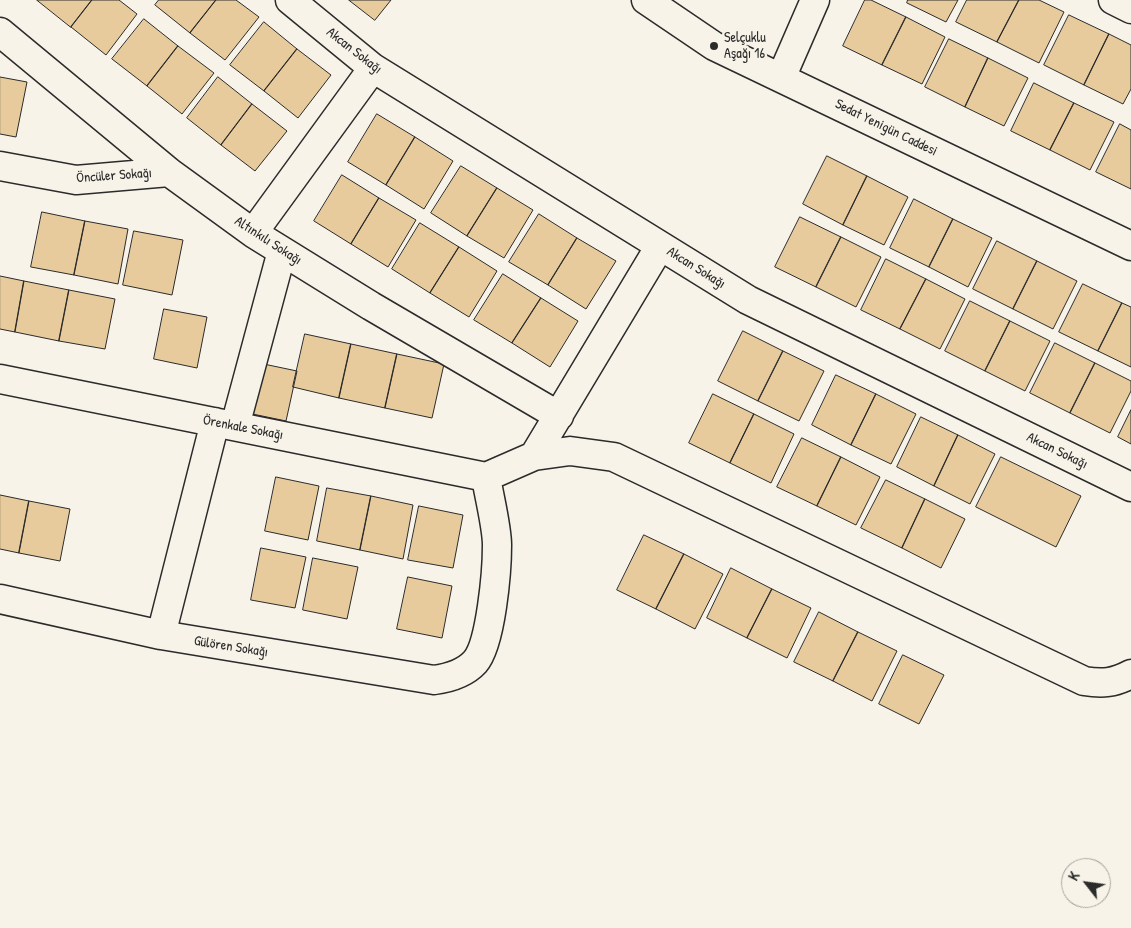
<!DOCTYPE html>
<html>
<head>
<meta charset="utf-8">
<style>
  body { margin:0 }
  #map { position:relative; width:1131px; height:928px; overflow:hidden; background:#f7f3e8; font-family:"Patrick Hand",sans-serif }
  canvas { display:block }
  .north { position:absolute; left:1061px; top:858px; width:50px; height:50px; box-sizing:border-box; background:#f7f3e8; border:1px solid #a5a39c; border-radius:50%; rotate:300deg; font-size:14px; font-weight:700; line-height:20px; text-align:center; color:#2b2b2b }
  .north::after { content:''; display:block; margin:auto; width:18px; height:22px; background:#2b2b2b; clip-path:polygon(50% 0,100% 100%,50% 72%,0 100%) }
</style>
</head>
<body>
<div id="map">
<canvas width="1131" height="928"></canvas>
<div class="north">K</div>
</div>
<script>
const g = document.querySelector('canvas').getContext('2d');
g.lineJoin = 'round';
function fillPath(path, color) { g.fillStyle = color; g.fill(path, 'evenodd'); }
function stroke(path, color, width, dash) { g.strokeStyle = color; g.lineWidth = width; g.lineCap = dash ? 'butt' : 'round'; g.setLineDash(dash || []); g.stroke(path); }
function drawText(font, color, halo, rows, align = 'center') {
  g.font = font + ' "Patrick Hand",sans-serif'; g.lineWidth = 5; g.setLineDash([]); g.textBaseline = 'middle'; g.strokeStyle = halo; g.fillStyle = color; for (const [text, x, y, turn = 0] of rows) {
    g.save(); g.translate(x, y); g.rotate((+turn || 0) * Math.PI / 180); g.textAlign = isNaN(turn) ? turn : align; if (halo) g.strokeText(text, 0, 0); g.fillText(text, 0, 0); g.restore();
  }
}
const building = new Path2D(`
  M37,0H92L71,27Z
  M92,0H119L137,14L106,55L71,27Z
  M159,0H216L190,33L155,5Z
  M216,0H236L259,17L225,60L190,33Z
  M349,0H391L375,20Z
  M865,0H871L906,17L882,65L843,46Z
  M908,0H958L946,22L907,3Z
  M967,0H1019L997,42L956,22Z
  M1019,0H1039L1064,12L1039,63L997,42Z
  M1069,15L1109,34L1084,85L1044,65Z
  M906,17L945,37L922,84L882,65Z
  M144,19L178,46L147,86L112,59Z
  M264,22L297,49L264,91L230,65Z
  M1109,34L1131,45V89L1123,104L1084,85Z
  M949,39L988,58L965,107L925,87Z
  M178,46L214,73L182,114L147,86Z
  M297,49L331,75L298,118L264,91Z
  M988,58L1028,78L1004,126L965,107Z
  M0,77L27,82L16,137L0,134Z
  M218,77L252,104L221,145L187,118Z
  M1034,83L1074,103L1050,150L1011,131Z
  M1074,103L1114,122L1090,170L1050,150Z
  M252,104L287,131L255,171L221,145Z
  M377,114L415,137L386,185L348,162Z
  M1120,124L1131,130V189L1096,172Z
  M415,137L453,161L424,209L386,185Z
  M827,156L867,176L843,225L803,204Z
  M461,166L497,188L467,236L431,213Z
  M342,175L379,198L351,244L314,221Z
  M867,176L908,197L884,245L843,225Z
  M497,188L533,210L504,258L467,236Z
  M379,198L416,220L388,267L351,244Z
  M914,199L953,219L929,267L890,248Z
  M42,212L85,221L74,275L31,267Z
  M539,214L577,238L548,285L509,262Z
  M800,217L841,237L816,287L775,267Z
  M953,219L992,238L968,287L929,267Z
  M85,221L128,229L118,284L74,275Z
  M420,223L459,247L430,293L392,269Z
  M134,231L183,240L172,295L123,285Z
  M841,237L881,257L856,307L816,287Z
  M577,238L616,261L586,309L548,285Z
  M997,241L1037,261L1013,309L973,289Z
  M459,247L497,271L469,317L430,293Z
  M886,259L926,279L900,329L861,310Z
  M1037,261L1077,281L1053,329L1013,309Z
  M503,274L541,298L512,343L474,320Z
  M0,276L24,281L15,332L0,329Z
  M926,279L965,299L940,349L900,329Z
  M24,281L69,290L59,341L15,332Z
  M1083,284L1122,303L1098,351L1059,332Z
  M69,290L115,299L105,349L59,341Z
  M541,298L578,321L550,367L512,343Z
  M970,301L1010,321L985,371L945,351Z
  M1122,303L1131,307V367L1098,351Z
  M164,309L207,317L197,368L154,359Z
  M1010,321L1050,341L1025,391L985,371Z
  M743,331L783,351L758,401L718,381Z
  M305,334L351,344L339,398L293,387Z
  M1055,343L1095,363L1070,413L1030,393Z
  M351,344L397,354L385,408L339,398Z
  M783,351L824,371L799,421L758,401Z
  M397,354L444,364L432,418L385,408Z
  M254,362L297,371L286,421L243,412Z
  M1095,363L1131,381V391L1110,433L1070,413Z
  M836,375L876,394L851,445L812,425Z
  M713,394L754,414L730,463L689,443Z
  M876,394L916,414L891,464L851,445Z
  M1131,410V444L1118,437Z
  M754,414L794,434L771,483L730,463Z
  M921,417L958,435L934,486L897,467Z
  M958,435L995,454L970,504L934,486Z
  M802,438L841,457L817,506L777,487Z
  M841,457L880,477L856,525L817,506Z
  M1001,457L1081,496L1056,547L976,507Z
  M276,477L319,486L308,540L265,531Z
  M886,480L925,499L902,548L861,528Z
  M327,488L371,496L360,550L317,541Z
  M0,495L29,501L19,553L0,549Z
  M371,496L413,505L403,559L360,550Z
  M925,499L965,519L941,568L902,548Z
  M29,501L70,509L60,561L19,553Z
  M419,506L463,515L453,568L408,560Z
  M644,535L684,554L656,609L617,590Z
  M261,548L306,557L295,608L251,600Z
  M684,554L723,574L695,629L656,609Z
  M313,558L358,567L347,619L303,610Z
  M731,568L772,589L747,638L707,618Z
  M408,577L452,586L442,638L397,629Z
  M772,589L811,608L787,658L747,638Z
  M819,612L858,632L833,681L794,662Z
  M858,632L897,651L872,701L833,681Z
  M903,655L944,675L919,724L879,704Z`);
const minor = new Path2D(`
  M290,0L373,68L748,300L1131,487
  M646,0L714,46L1131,246
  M1113,0L1131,9
  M0,32L169,172L253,233L371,306L559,416
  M781,78L815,0
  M0,166L76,180L169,172
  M253,233L373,68
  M0,379L486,477
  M235,426L282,251
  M534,456L660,246
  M486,477L534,456L570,451L614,457L1084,681C1103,684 1114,683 1131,674
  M0,599L161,635L434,680C449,678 464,674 475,662C491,644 497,571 497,545C497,527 489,496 486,477
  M161,635L215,422`);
const markers = [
  [714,46,5,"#2b2b2b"]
];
const poiNames = [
  ["Selçuklu",724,38],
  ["Aşağı 16",724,54]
];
const streetNames = [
  ["Akcan Sokağı",354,51,38],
  ["Sedat Yenigün Caddesi",886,128,26],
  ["Öncüler Sokağı",114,176,-4],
  ["Altınkılı Sokağı",268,241,33],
  ["Akcan Sokağı",696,268,32],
  ["Örenkale Sokağı",243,428,11],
  ["Akcan Sokağı",1057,451,26],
  ["Gülören Sokağı",231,647,9]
];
fillPath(building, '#e8cb9c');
stroke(building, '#2b2b2b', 1);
stroke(minor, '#2b2b2b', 31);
stroke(minor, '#f7f3e8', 28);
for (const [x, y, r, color] of markers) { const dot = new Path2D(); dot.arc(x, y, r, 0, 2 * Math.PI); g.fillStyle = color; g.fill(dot); stroke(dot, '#f7f3e8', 2); }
drawText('14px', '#2b2b2b', '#f7f3e8', poiNames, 'left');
drawText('14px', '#2b2b2b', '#f7f3e8', streetNames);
</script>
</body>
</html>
